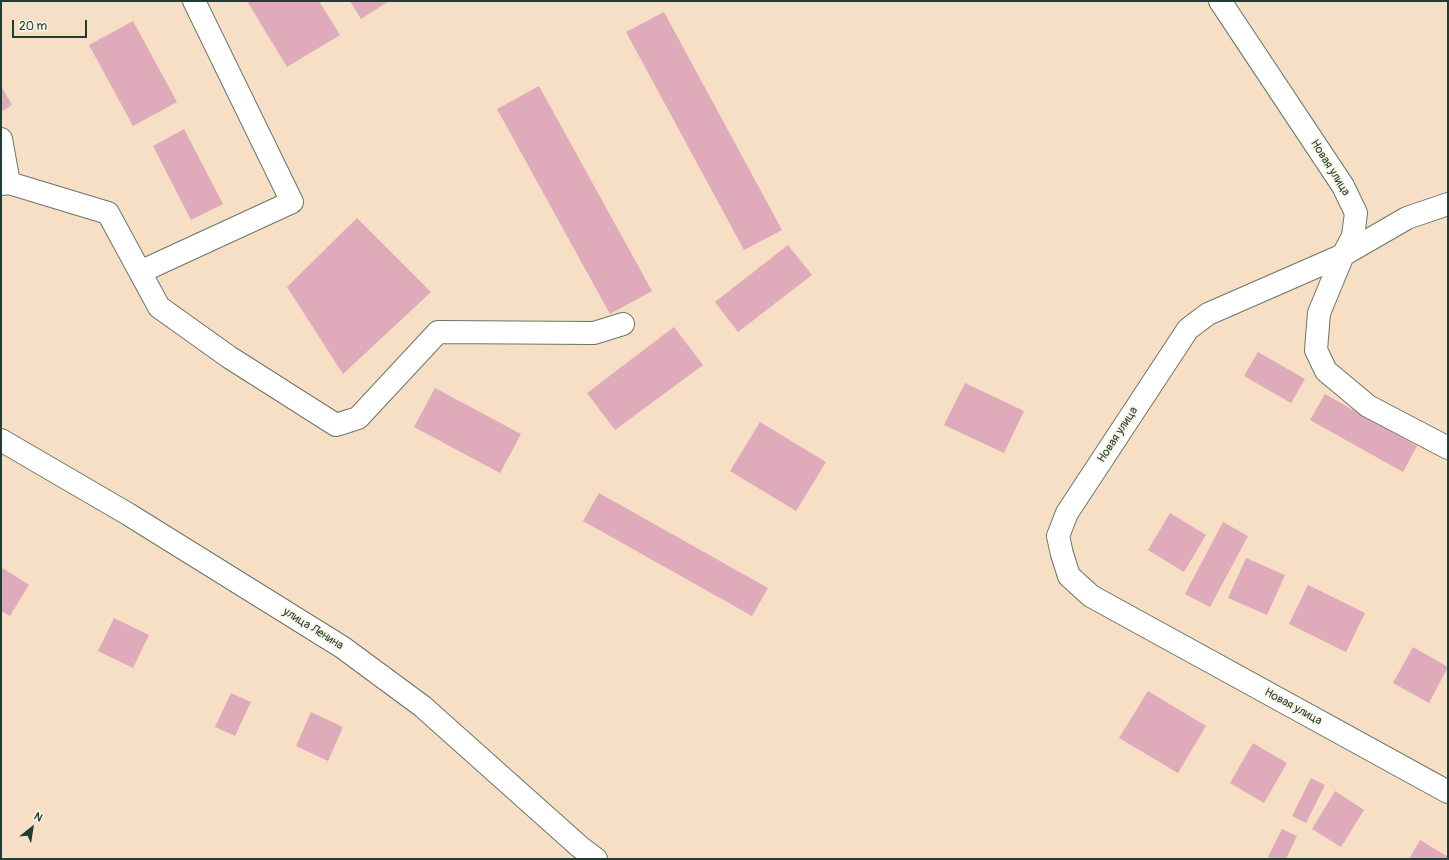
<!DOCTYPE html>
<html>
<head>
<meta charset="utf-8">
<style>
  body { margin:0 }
  #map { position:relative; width:1449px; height:860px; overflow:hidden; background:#f6dfc5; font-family:Pangolin,sans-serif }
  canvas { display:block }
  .frame { position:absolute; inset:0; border:2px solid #1f3d34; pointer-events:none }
  .north { position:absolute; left:12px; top:808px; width:40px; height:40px; -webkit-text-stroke:3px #fcf5e5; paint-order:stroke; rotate:30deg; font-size:11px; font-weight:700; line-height:16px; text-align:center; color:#1f3d34 }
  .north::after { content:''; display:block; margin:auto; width:14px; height:18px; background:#1f3d34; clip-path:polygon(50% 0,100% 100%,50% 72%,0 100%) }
  .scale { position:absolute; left:12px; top:20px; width:75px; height:18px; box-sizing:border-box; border:2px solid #1f3d34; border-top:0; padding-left:5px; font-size:12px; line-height:14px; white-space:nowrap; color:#1f3d34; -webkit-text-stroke:3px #fcf5e5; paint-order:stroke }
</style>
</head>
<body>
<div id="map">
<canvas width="1449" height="860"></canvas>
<div class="frame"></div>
<div class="north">N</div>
<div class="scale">20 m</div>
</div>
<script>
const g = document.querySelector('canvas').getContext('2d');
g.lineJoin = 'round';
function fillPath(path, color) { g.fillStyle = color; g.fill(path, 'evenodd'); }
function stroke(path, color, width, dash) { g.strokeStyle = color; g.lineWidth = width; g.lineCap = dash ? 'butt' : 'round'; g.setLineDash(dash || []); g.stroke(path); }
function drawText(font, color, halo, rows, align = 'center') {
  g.font = font + ' Pangolin,sans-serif'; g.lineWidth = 3.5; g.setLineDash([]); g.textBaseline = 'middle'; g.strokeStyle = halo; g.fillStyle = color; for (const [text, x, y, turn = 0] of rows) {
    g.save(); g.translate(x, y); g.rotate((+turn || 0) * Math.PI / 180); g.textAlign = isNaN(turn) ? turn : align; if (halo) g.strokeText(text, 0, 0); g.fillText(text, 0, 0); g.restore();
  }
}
const building = new Path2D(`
  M247,1H319L340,35L287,67Z
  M350,1H389L361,19Z
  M664,12L782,230L744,250L626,32Z
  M133,21L177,102L133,126L89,45Z
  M1,86L12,105L1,112Z
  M539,86L652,291L610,314L497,109Z
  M184,129L223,204L191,220L153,146Z
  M357,218L431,292L343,374L287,287Z
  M788,245L812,275L738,332L715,302Z
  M674,327L703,365L615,430L587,393Z
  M1258,352L1305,379L1291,403L1244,376Z
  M965,383L1024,411L1004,453L944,425Z
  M435,388L521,434L500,473L414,427Z
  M1325,394L1417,446L1403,472L1310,420Z
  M760,422L826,462L796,511L730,471Z
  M599,493L768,588L752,616L583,521Z
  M1170,513L1206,535L1184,572L1148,550Z
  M1223,522L1248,536L1210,607L1185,594Z
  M1246,558L1285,575L1267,615L1228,598Z
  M1,567L29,585L10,616L1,611Z
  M1308,585L1365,613L1346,652L1289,624Z
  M114,618L149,635L133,668L98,651Z
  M1413,647L1448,667L1429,703L1393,683Z
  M1148,691L1206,726L1178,773L1119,738Z
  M231,693L251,702L235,736L215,727Z
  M311,712L343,727L328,761L296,746Z
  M1253,743L1287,763L1264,803L1230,783Z
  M1311,778L1325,785L1306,823L1292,816Z
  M1335,791L1364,810L1341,847L1312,829Z
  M1282,829L1297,836L1286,859H1273L1268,857Z
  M1420,840L1448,857L1447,859H1409Z`);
const minor = new Path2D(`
  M1220,1L1343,186L1356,213L1353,236L1343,255L1208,314L1188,329L1067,513L1058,536L1062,554L1069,576L1091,596L1448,792
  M1,139L9,183
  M1,184L9,183L108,213L159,307L229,357L336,425L358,418L438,332L594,333L623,324
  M1448,204L1407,218L1343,255L1319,313L1316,350L1326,371L1368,406L1448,448
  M140,272L292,202L194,1
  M1,440L128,514L342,647L422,706L580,847L596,859`);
const streetNames = [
  ["Новая улица",1330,168,58],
  ["Новая улица",1118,435,-57],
  ["улица Ленина",313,629,32],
  ["Новая улица",1293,707,29]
];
fillPath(building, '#dfaaba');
stroke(minor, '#6a7667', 24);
stroke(minor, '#fff', 22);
drawText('12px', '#1f3d34', '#fcf5e5', streetNames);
</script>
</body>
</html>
